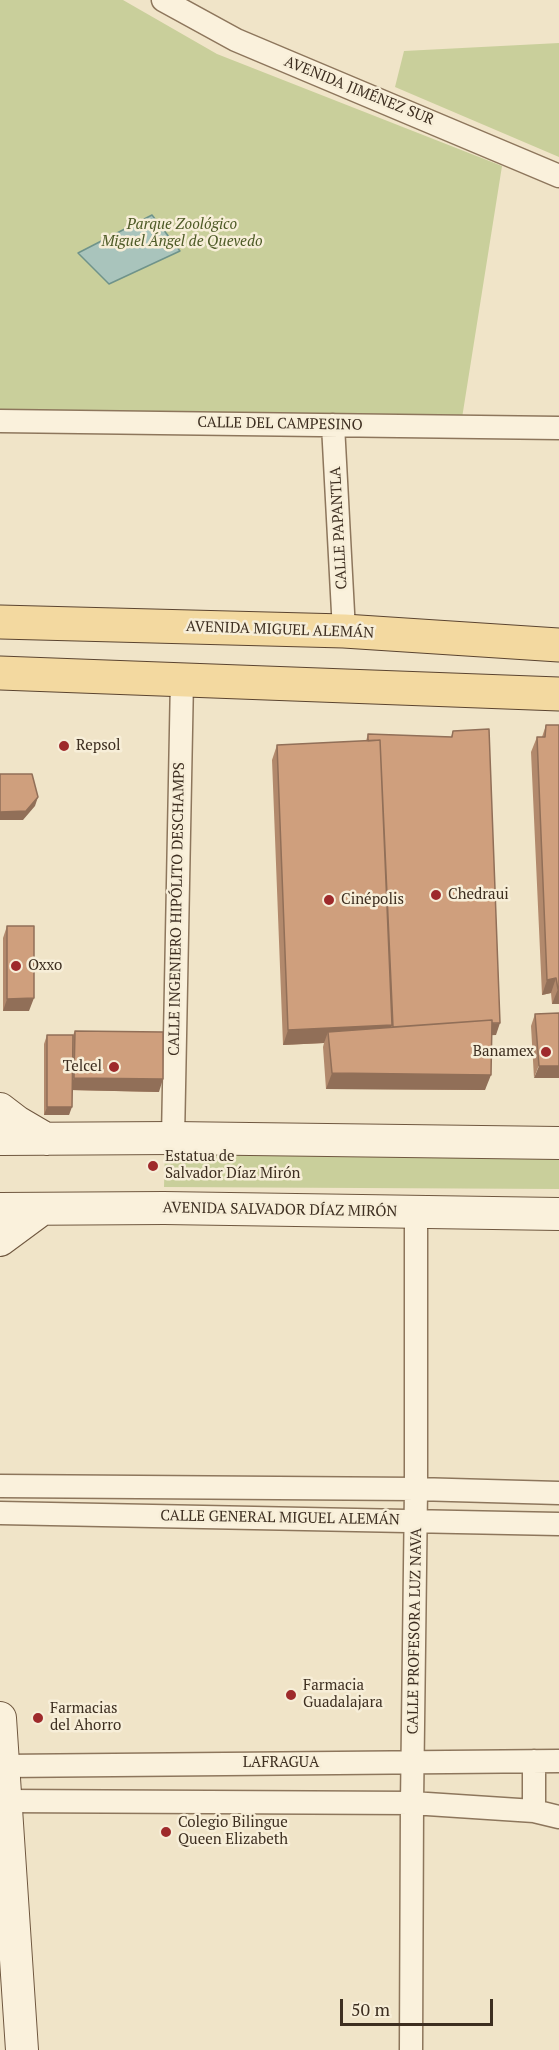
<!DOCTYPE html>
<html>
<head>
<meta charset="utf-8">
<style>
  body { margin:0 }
  #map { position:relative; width:559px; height:2050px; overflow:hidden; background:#f0e4c8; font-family:"PT Serif",serif }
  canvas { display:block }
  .scale { position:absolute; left:340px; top:1999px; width:153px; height:27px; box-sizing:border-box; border:3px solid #3d2e20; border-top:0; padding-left:8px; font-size:18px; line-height:21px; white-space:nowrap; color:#3d2e20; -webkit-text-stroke:4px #f7eed8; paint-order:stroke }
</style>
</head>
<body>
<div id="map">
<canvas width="559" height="2050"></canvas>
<div class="scale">50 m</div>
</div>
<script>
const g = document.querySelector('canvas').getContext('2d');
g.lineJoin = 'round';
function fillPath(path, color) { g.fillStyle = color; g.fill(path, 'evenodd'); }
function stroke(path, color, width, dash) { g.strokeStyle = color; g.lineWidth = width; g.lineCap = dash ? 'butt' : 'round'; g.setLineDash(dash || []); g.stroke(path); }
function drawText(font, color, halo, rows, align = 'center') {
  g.font = font + ' "PT Serif",serif'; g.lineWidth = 5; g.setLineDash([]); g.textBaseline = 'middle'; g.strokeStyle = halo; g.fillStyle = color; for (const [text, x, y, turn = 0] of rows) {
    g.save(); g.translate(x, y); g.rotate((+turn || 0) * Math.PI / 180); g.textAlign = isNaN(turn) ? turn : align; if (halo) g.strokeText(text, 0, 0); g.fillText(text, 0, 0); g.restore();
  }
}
const green = new Path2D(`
  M0,0H123L217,54L502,166L462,418L0,410Z
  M559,43V157L395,87L404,51Z
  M165,1149L559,1155V1189L164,1187Z`);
const water = new Path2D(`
  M152,215L180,251L109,284L78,253Z`);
const minor = new Path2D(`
  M163,0L236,40L559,176
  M0,421L559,428
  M333,425L344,631
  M173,1138L182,679
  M0,1486L416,1489L559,1493
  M0,1513L559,1524
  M3,1766L559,1761
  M4,1801L412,1803L534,1811L559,1817
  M534,1811V1761
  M411,2050L412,1803L416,1489V1212`);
const secondary = new Path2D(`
  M0,1109L17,1122L46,1139
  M0,1139L173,1138L559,1143
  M0,1209L164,1208L559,1214
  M0,1240L42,1209
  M0,1718L22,2050`);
const primary = new Path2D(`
  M0,622L344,631L559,645
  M0,673L559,694`);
const wall = new Path2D(`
  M546,725H559V1004H552L551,993L542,995L531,752L537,737H542Z
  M453,731L496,1035H492L485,1090L326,1089L323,1047L324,1043L283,1045L272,760L277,745L366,741L368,734L451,737Z
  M7,926L29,1011H3V938Z
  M559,1013L534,1078L531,1026L535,1014Z
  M75,1031L159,1092L73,1090L69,1115H44V1044L47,1035H73Z`);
const shadedWall = new Path2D(`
  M38,797L35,806L23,820H0V812Z
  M556,978L551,993L542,995L547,980Z
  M558,989H559V1004H552Z
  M34,998L29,1011H3L7,999Z
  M500,1023L496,1035L389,1040L393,1028Z
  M392,1025L386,1041L328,1032L324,1043L283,1045L288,1030Z
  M539,1066H559V1078H534Z
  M332,1073L491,1075L485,1090L326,1089Z
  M74,1078L163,1079L159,1092L69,1090Z
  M47,1107H72L69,1115H44Z`);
const building = new Path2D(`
  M546,725H559V989H558L556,978L547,980L537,737H545Z
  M489,729L500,1023H492V1020L393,1027L380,740L368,741V734L452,737L453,731Z
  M380,740L392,1025L288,1030L277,745Z
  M0,774H32L38,797L26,811L0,812Z
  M7,926H34V998L7,999Z
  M559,1013V1066H539L535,1014Z
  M492,1020L491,1075L332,1073L328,1032Z
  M75,1031L163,1032V1079L74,1078Z
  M47,1035H73L72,1107H47Z`);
const markers = [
  [64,746,6,"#9e2a2b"],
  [436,895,6,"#9e2a2b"],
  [329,900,6,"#9e2a2b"],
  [16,966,6,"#9e2a2b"],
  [546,1052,6,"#9e2a2b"],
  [114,1067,6,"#9e2a2b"],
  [153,1166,6,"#9e2a2b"],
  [291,1695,6,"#9e2a2b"],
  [38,1718,6,"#9e2a2b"],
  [166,1832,6,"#9e2a2b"]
];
const streetNames = [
  ["AVENIDA JIMÉNEZ SUR",359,91,22],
  ["CALLE DEL CAMPESINO",280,424,1],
  ["CALLE PAPANTLA",339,528,-93],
  ["AVENIDA MIGUEL ALEMÁN",280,630,2],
  ["CALLE INGENIERO HIPÓLITO DESCHAMPS",177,909,-89],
  ["AVENIDA SALVADOR DÍAZ MIRÓN",280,1210,1],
  ["CALLE GENERAL MIGUEL ALEMÁN",280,1518,1],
  ["CALLE PROFESORA LUZ NAVA",415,1631,-89],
  ["LAFRAGUA",281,1763]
];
const parkNames = [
  ["Parque Zoológico",182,225],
  ["Miguel Ángel de Quevedo",182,242]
];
const poiNames = [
  ["Repsol",76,746],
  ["Chedraui",448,895],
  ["Cinépolis",341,900],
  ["Oxxo",28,966],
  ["Banamex",534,1052,"right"],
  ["Telcel",102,1067,"right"],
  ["Estatua de",165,1157],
  ["Salvador Díaz Mirón",165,1174],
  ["Farmacia",303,1686],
  ["Guadalajara",303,1703],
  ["Farmacias",50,1709],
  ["del Ahorro",50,1726],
  ["Colegio Bilingue",178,1823],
  ["Queen Elizabeth",178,1840]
];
fillPath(green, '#c9cf9b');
fillPath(water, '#a9c4bc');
stroke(water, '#6f938a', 1.5);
stroke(minor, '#8d765c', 25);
stroke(secondary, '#6f573f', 34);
stroke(primary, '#5b4430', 35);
stroke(minor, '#faf1dc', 22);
stroke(secondary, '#faf1dc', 32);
stroke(primary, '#f3d9a0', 33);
fillPath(wall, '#b2896c');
fillPath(shadedWall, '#916f58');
fillPath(building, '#cf9f7d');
stroke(building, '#916f58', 1.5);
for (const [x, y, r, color] of markers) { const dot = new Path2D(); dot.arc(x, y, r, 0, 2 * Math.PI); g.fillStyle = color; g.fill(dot); stroke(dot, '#f7eed8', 2); }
drawText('15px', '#3d2e20', '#f7eed8', streetNames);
drawText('italic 15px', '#4d5a26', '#f7eed8', parkNames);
drawText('15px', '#3d2e20', '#f7eed8', poiNames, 'left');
</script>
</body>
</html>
